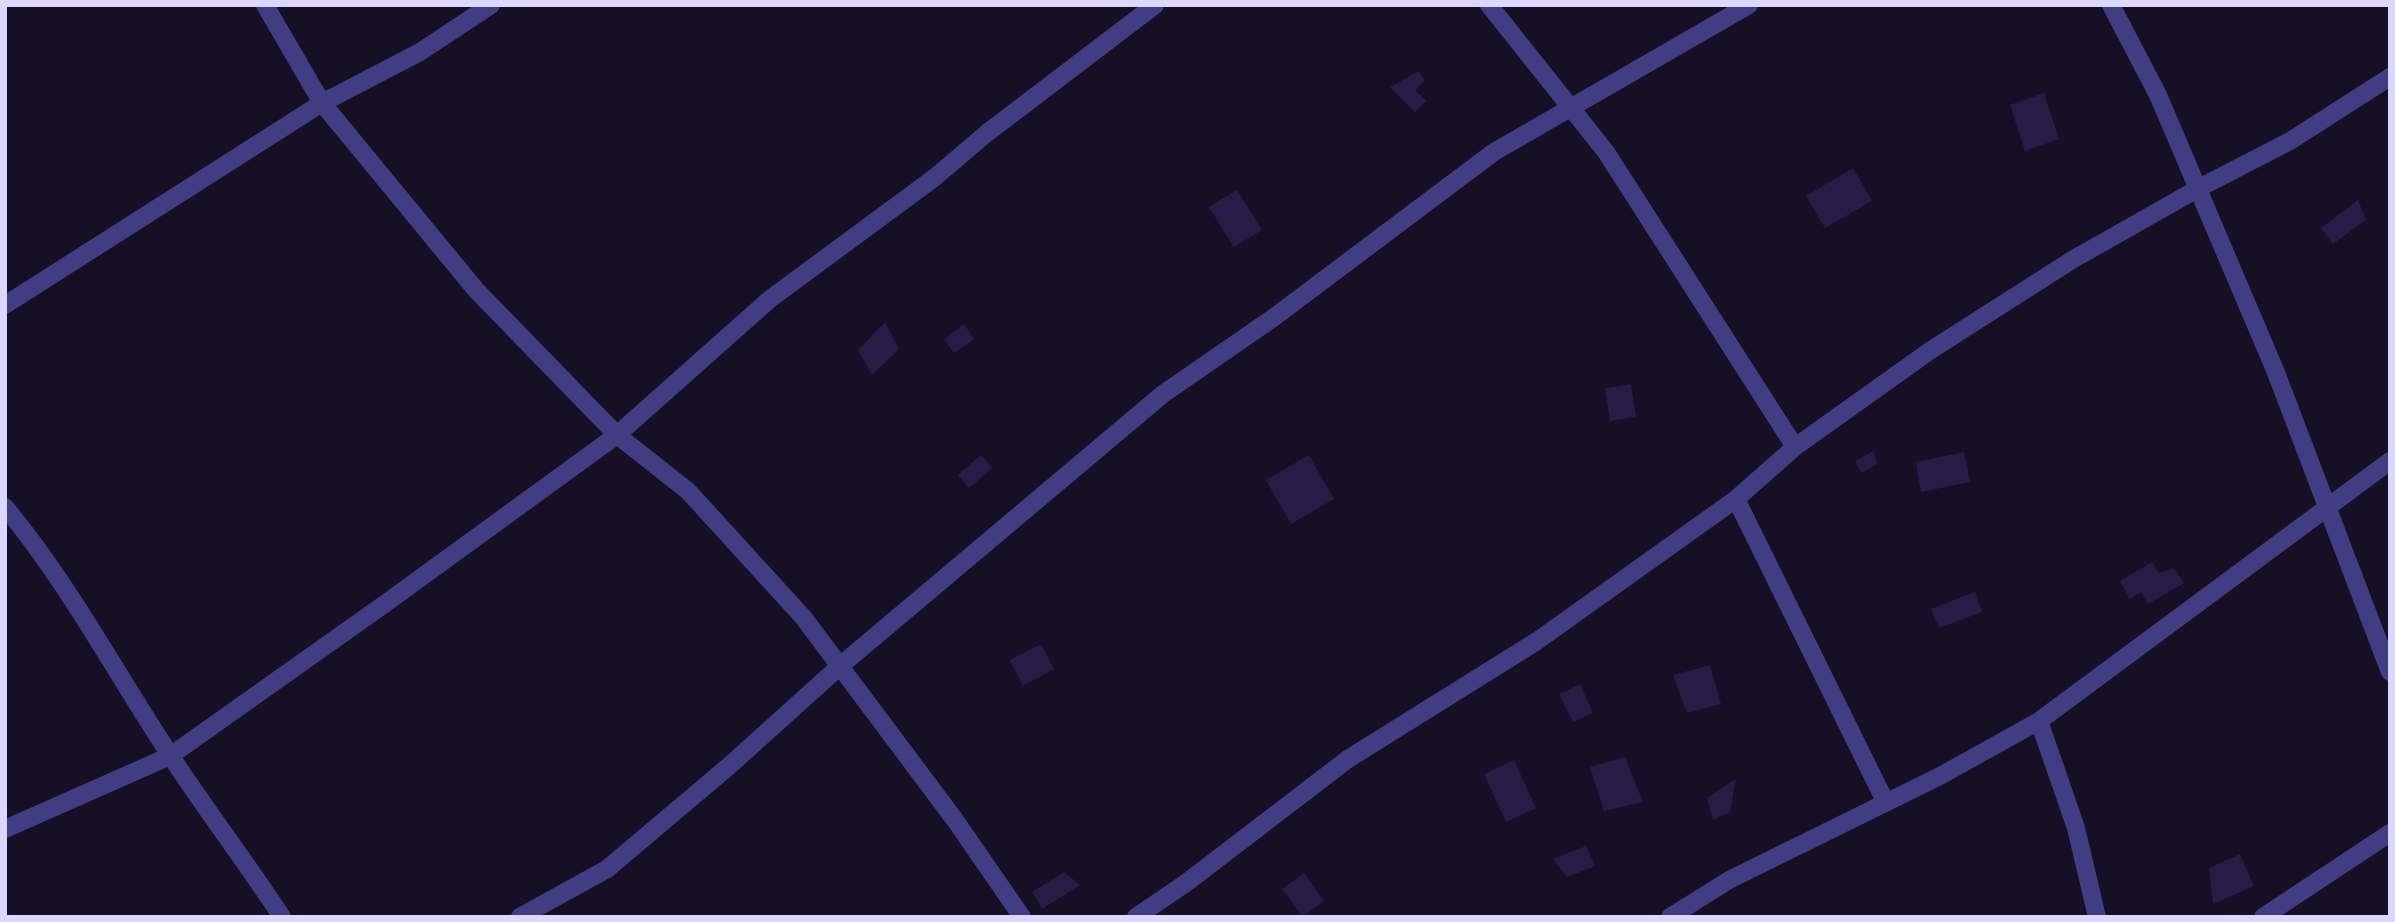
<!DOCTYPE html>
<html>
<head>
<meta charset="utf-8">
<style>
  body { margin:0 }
  #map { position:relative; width:2395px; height:922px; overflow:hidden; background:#151026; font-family:Montserrat,sans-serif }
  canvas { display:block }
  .frame { position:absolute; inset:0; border:7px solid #dcd7fe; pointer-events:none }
</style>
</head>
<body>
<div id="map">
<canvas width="2395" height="922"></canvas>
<div class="frame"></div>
</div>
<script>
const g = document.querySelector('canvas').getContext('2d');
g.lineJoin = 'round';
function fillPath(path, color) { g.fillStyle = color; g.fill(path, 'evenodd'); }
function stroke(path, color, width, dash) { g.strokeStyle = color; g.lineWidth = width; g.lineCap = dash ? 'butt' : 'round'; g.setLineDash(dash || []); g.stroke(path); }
const building = new Path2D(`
  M1419,71L1425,81L1415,90L1426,101L1415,112L1390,87Z
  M2044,93L2059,139L2025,151L2010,105Z
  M1853,168L1872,201L1825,228L1806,196Z
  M1237,190L1262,230L1234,247L1209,207Z
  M2358,200L2366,220L2333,244L2321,228Z
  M885,322L899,349L872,375L858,350Z
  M964,324L974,339L954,353L944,339Z
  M1631,384L1636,417L1610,421L1605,388Z
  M1874,451L1877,464L1862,473L1855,461Z
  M1964,452L1970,482L1921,492L1916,462Z
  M981,455L992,468L969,488L958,475Z
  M1309,455L1334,499L1291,524L1266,480Z
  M2152,562L2159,573L2174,568L2184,583L2148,604L2141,592L2130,599L2120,581Z
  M1975,592L1982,612L1939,628L1931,609Z
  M1041,644L1054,669L1023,686L1010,660Z
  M1710,665L1721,704L1687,713L1673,675Z
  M1580,684L1593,713L1573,722L1559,694Z
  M1625,757L1643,802L1604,811L1590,767Z
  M1514,760L1536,808L1506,822L1484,774Z
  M1736,779L1730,812L1713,820L1707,798Z
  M1586,846L1595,866L1567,877L1553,859Z
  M2240,854L2254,886L2213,904L2209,868Z
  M1064,872L1080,885L1042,909L1032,892Z
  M1304,873L1324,901L1303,917L1282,889Z`);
const street = new Path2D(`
  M265,5L322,103L476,290L617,435L688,491L803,617L955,820L1022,917
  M1489,5L1606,152L1795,447
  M2111,5L2158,95L2275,370L2390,672
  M5,305L322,103L420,52L491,5
  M1736,499L1885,801
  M5,507C69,584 115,672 170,755C206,810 246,862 282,917
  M2039,721L2076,828L2097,917
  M5,829L170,756L386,603L617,435L770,299L934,178L987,133L1155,5
  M520,917L607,869L729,766L840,666L1163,394L1273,318L1494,152L1749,5
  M1136,917L1186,883L1348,759L1537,641L1736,499L1795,447L1931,350L2072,260L2199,188L2290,141L2390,77
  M1670,917L1729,880L1940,776L2039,721L2390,461
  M2263,917L2390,833`);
fillPath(building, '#261d46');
stroke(street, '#413d83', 18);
</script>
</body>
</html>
